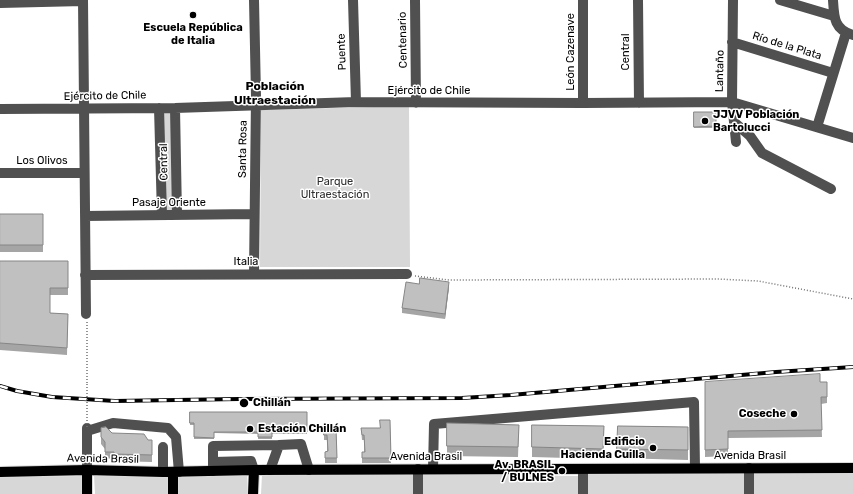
<!DOCTYPE html>
<html>
<head>
<meta charset="utf-8">
<style>
  body { margin:0 }
  canvas { display:block; background:#fff }
</style>
</head>
<body>
<canvas width="853" height="494"></canvas>
<script>
const g = document.querySelector('canvas').getContext('2d');
g.lineJoin = 'round';
function fillPath(path, color) { g.fillStyle = color; g.fill(path, 'evenodd'); }
function stroke(path, color, width, dash) { g.strokeStyle = color; g.lineWidth = width; g.lineCap = dash ? 'butt' : 'round'; g.setLineDash(dash || []); g.stroke(path); }
function drawText(font, color, halo, rows, align = 'center') {
  g.font = font + ' Rubik,sans-serif'; g.lineWidth = 3; g.setLineDash([]); g.textBaseline = 'middle'; g.strokeStyle = halo; g.fillStyle = color; for (const [text, x, y, turn = 0] of rows) {
    g.save(); g.translate(x, y); g.rotate((+turn || 0) * Math.PI / 180); g.textAlign = isNaN(turn) ? turn : align; if (halo) g.strokeText(text, 0, 0); g.fillText(text, 0, 0); g.restore();
  }
}
const green = new Path2D(`
  M409,106L410,267H260L261,110Z
  M162,112H173L176,210H165Z
  M744,471V494H586V472Z
  M752,471L853,472V494H752Z
  M414,474L415,494H261L262,475Z
  M422,474L579,476V494H422Z
  M94,475H247V494H95Z
  M82,476V494H0V477Z`);
const path = new Path2D(`
  M415,276L449,280L718,279L758,281L853,299
  M87,322V384`);
const minor = new Path2D(`
  M83,0L86,314
  M254,0L256,96L254,274
  M353,0L356,102
  M415,0L416,103
  M583,0V103
  M638,0L639,103
  M733,0L732,102L736,142
  M780,0L834,16
  M833,0C834,17 834,30 853,35
  M0,3L83,1
  M732,42L833,73
  M159,108L162,215
  M175,108L177,215
  M0,109L175,108L356,102L583,103L732,102L853,138
  M734,122L750,136L762,153L831,189
  M817,127L846,33
  M0,173H84
  M85,216L254,214
  M85,275L407,274
  M87,428V470
  M87,431L113,423L168,428L176,437L179,472
  M163,447V472
  M213,462L251,461L254,470
  M749,468V494
  M418,469V494
  M433,469L434,424L694,402L695,468
  M270,470L279,445L301,444L309,470
  M213,471V446L279,445
  M583,494V469`);
const major = new Path2D(`
  M87,470V494
  M0,472L87,470L163,472L254,470L853,468
  M173,472V494
  M253,494L254,470`);
const rail = new Path2D(`
  M0,386L17,391L52,397L115,401L239,399L462,398L511,395L776,372L853,367`);
const pathBridge = new Path2D(`
  M87,384V428`);
const wall = new Path2D(`
  M694,112H716V128H694Z
  M0,214H43V252H0Z
  M0,261H68V295H50V313L68,314L67,355L0,350Z
  M419,284L449,287L445,319L402,313V308Z
  M705,382H827V403L821,404L822,437L728,438V456L705,457Z
  M190,412H307V434H272V439H258V434L214,433V439H194V425H190Z
  M390,420L391,463H362V452H364V440H362L361,428H380Z
  M447,423L519,425L518,457L447,456Z
  M532,425L604,426L603,459L532,457Z
  M618,426L688,427V460L617,458Z
  M101,428L112,433L148,440H152V462L114,461V458L105,459V449L101,444Z
  M324,428H336L337,463H325V452L327,451V440H324Z`);
const shadedWall = new Path2D(`
  M449,282V287L445,319V314Z`);
const building = new Path2D(`
  M694,112H716V126L694,127Z
  M0,214H43V245H0Z
  M0,261H68V288H50V313L68,314L67,348L0,343Z
  M420,278L449,282L445,314L402,308L406,282L419,284Z
  M820,374V382H827V397H821L822,430L728,431V449L705,450V382Z
  M190,412H307V432H272V437H258V432H214V438L194,437V423H190Z
  M380,420H390L391,458H362V452H365L364,435H362L361,428H380Z
  M447,423L519,425L518,447L447,446Z
  M532,425L604,426L603,449L532,447Z
  M618,426L688,427V450L617,449Z
  M106,427L112,433L144,434L148,440H152V455L114,454V452H105V442L101,437V428Z
  M324,428H336L337,458H325V452L328,451L327,435H324Z`);
const markers = [
  [193,15,4,"#000"],
  [705,121,4,"#000"],
  [244,403,5,"#000"],
  [794,414,4,"#000"],
  [250,429,4,"#000"],
  [653,448,4,"#000"],
  [562,471,4,"#000"]
];
const poiNames = [
  ["Escuela República",193,28,"center"],
  ["de Italia",193,41,"center"],
  ["JJVV Población",713,115],
  ["Bartolucci",713,128],
  ["Chillán",253,403],
  ["Coseche",786,414,"right"],
  ["Estación Chillán",258,429],
  ["Edificio",645,442,"right"],
  ["Hacienda Cuilla",645,455,"right"],
  ["Av. BRASIL",554,465,"right"],
  ["/ BULNES",554,478,"right"]
];
const streetNames = [
  ["Centenario",403,40,-91],
  ["Río de la Plata",787,46,17],
  ["Puente",342,52,-92],
  ["León Cazenave",571,52,-90],
  ["Central",626,52,-90],
  ["Lantaño",720,71,-89],
  ["Ejército de Chile",429,91],
  ["Ejército de Chile",105,96,-1],
  ["Santa Rosa",243,149,-89],
  ["Los Olivos",42,161],
  ["Central",164,162,-91],
  ["Pasaje Oriente",169,203],
  ["Italia",246,262],
  ["Avenida Brasil",750,456],
  ["Avenida Brasil",426,457],
  ["Avenida Brasil",103,459,1]
];
const parkNames = [
  ["Parque",335,182],
  ["Ultraestación",335,195]
];
const neighbourhoodNames = [
  ["Población",275,87],
  ["Ultraestación",275,101]
];
fillPath(green, '#d7d7d7');
stroke(major, '#dbdbdb', 12);
stroke(path, '#727272', 1.5, [1, 2]);
stroke(minor, '#505050', 10);
stroke(major, '#000', 10);
stroke(rail, '#000', 4);
stroke(rail, '#fff', 2.5, [8]);
stroke(pathBridge, '#727272', 1.5, [1, 2]);
fillPath(wall, '#a5a5a5');
fillPath(shadedWall, '#868686');
fillPath(building, '#c0c0c0');
stroke(building, '#868686', 1);
for (const [x, y, r, color] of markers) { const dot = new Path2D(); dot.arc(x, y, r, 0, 2 * Math.PI); g.fillStyle = color; g.fill(dot); stroke(dot, '#fff', 1.5); }
drawText('bold 11px', '#000', '#fff', poiNames, 'left');
drawText('11px', '#000', '#fff', streetNames);
drawText('11px', '#2e2e2e', '#fff', parkNames);
drawText('bold 12px', '#000', '#fff', neighbourhoodNames);
</script>
</body>
</html>
